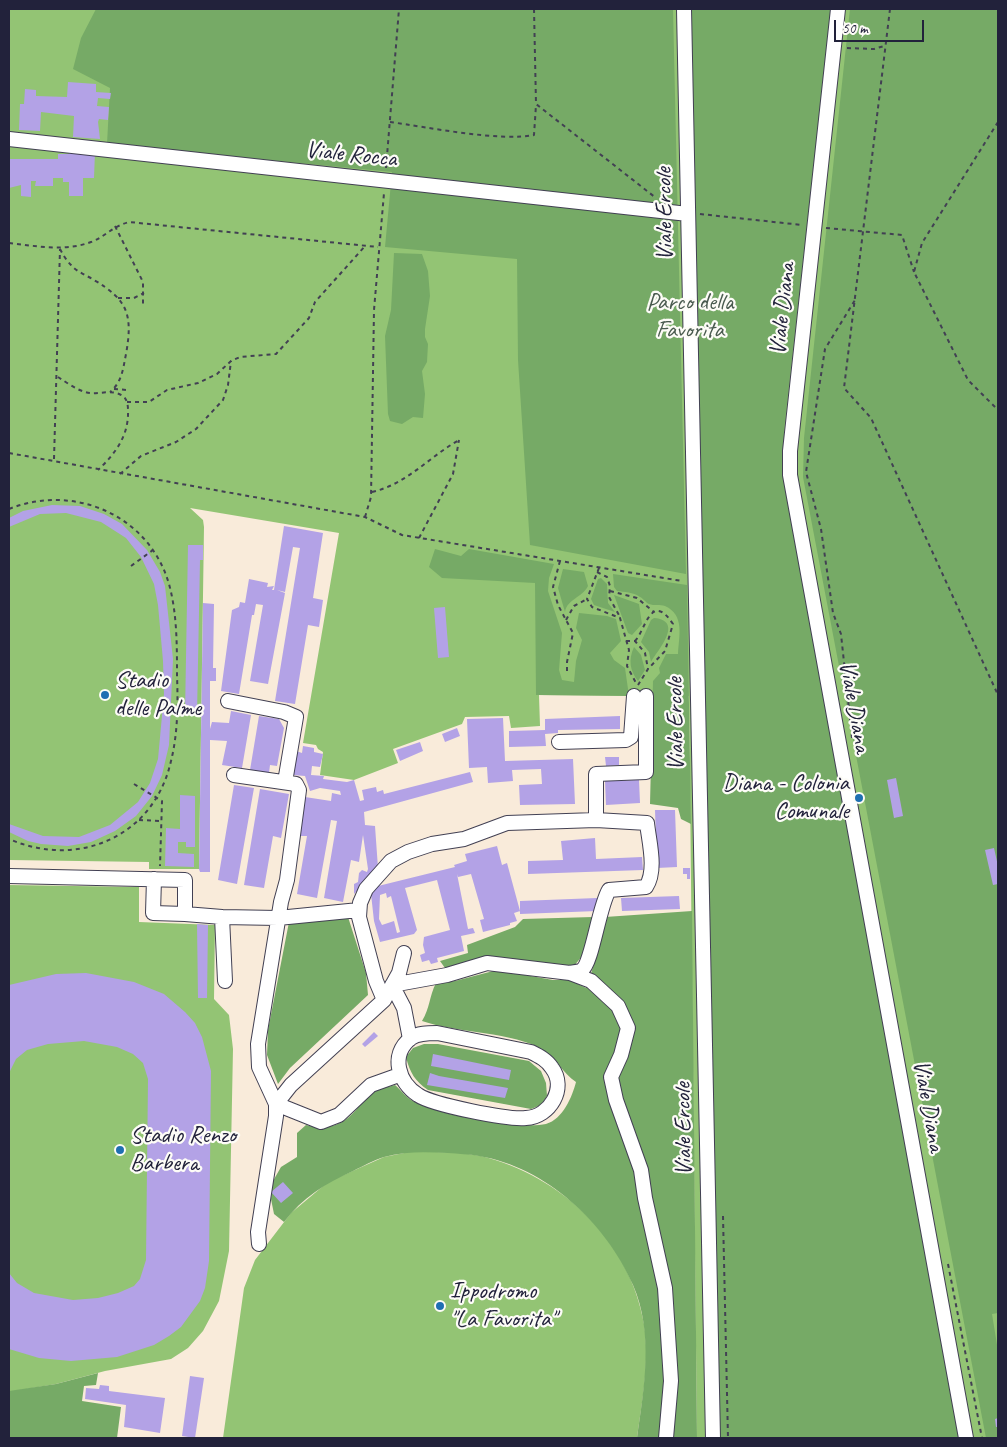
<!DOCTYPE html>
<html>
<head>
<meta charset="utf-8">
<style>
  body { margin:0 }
  #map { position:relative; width:1007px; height:1447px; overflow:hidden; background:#f9ebda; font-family:Caveat,sans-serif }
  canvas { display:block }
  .frame { position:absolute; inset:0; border:10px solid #22223b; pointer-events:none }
  .scale { position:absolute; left:834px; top:20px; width:90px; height:22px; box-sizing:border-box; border:2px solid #22223b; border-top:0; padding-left:6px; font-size:15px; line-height:18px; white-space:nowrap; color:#22223b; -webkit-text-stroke:4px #fdfcf7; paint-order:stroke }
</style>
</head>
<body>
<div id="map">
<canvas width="1007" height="1447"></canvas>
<div class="frame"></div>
<div class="scale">50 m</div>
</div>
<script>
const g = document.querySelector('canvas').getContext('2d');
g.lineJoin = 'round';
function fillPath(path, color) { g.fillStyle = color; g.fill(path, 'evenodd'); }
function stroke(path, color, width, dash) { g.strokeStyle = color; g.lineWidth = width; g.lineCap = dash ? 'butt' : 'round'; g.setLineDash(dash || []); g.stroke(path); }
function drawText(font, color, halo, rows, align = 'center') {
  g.font = font + ' Caveat,sans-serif'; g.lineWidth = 4.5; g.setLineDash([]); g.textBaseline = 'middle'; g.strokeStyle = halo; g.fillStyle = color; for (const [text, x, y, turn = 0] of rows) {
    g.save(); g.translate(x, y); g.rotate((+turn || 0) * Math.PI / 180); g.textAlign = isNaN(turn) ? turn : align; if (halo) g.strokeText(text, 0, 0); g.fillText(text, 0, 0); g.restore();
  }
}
const green = new Path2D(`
  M9,9H998V1438H697L689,696L539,695L540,726L511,728L509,716L465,717L462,724L393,749L398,763L354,780L320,775L323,752L318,749L316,745L303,743L339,533L190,508L203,520L204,527L199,869H149V862L9,860Z
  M9,885L139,887V922L215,925L214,999L229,1015L233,1049L229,1251L219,1301L203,1331L188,1348L171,1359L105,1371L56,1384L9,1392Z
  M409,1152C432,1152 458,1151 481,1156C562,1176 630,1241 644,1324C650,1362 642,1401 637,1438H223L244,1288L255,1260L291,1213L328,1182L384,1157Z`);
const forest = new Path2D(`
  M96,9H673L686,574L530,545L518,360L517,259L385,247L392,172L107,144L110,88L73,69L81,38Z
  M691,9H831L784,430V484L960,1438H719Z
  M850,9H998V1313L992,1314L998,1351V1438H986L803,477L804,438Z
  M394,253L422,254L428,271L430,296L425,329V337L428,344L427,362L422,371L425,394L423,418L413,417L402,424L390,421L388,414L385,336L391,310Z
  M435,549L461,556L469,549L554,564L549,578L548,591L562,633L559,670L562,680L574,682L576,661L582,640L576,628L579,613L607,616L616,619L621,641L610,653L614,660L625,668L629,696L536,695L535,583L442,578L429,567Z
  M563,569L584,572L588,586C582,598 567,599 565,612L558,588Z
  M613,574L687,585L691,824L681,819L678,808L650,804L653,681L660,673L659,668L666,654H678C679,636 685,615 665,606C660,604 654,606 649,604C646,603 643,598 640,597C633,592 624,592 617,591L614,587Z
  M601,578L607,584L608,603L615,612L594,605L591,599L598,579Z
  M614,595L639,604L642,624L632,635L628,633Z
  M654,618C685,621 657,651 651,662L649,652L641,642L651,620Z
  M634,647L641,655L645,670L638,681C630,671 628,660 634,647Z
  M692,911L697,1438H637C644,1388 654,1333 633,1285C606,1223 546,1167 479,1156C469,1154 458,1154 448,1153C427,1152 405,1151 384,1157C374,1160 363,1166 353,1171C326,1183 302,1198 284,1222L274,1214L271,1199L273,1181L281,1167L297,1157V1133L306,1125C326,1131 342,1126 356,1110C359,1107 360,1103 362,1100C370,1091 384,1088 395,1085C401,1090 407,1099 415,1102C438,1115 521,1130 546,1124C563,1119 572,1097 576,1082C563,1073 556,1059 543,1050C515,1032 456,1033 422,1021C430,1008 429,997 436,983L455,981L497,970L553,980H570L586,988C595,966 599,941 605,917Z
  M348,917L366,973L368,995L290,1068L278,1084L267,1055L268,1030L289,922Z
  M593,917L583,955L574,966L558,967L496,959L445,968L440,961L468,953L467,945L515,927L523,919Z
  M424,1044H438L529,1061L541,1071L546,1083L547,1096L541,1105L531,1109L428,1090C415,1081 410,1073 406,1057L413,1048Z
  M98,1373L96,1385L84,1386L82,1401L121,1407L117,1438H9V1391L56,1384Z`);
const building = new Path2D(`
  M68,82L96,84V92L111,93L110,99L98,98L97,106L109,107L108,120L99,119L98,122L100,139L73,137L74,116L41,112L40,131L19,130L20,104H24L25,89L36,90V96L67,97Z
  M69,152H95L94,178H83V196H69V182H63V178H53V186H35L36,181H31V197L21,196V185L9,188V159H58V154H69Z
  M52,505L80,506L104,514L122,524L147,550L160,572L165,586L173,659L169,745L162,775L152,796L136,816L115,831L91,842L68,846L41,844L28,841L9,832V824L43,836L79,837L110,825L138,802L150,783L158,759L164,694L163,661L158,605L154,584L141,557L126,538L101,522L66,513L40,514L9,527V518L23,511Z
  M284,526L323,533L313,598L323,600L322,607L319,627L308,625L295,704L275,701L300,548L293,547L285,592L277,590L285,593L268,684L250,681L263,605L256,604L254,615H252L239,694L221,691L232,610L239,607L240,602L245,603L249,579L268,583L267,587L274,586L272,590H274Z
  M188,545H203V560H200L197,714H185Z
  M203,603L214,604L213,668H216V681H210V729L212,722L229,723L231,711L251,715L242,768L222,765L227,741L210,740V872H200L199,869Z
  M445,607L449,657L438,658L434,608Z
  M259,716L279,719L284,728L277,766L270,765L269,773L250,770Z
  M620,716V729L558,730V733L545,734L546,746L509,747V731L545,730V719Z
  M503,718L505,761L573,759L575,804L520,805L519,785L542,784L541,769L512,770L513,781L488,783L487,767L469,768L467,719Z
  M457,728L460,736L445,742L442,734Z
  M420,742L423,751L400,761L396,750Z
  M303,746L314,748V752L323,754L320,767L312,766L311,775L324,776L323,779L347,782L354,780L360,801L364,800L362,790L376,787L377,792L383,790L384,794L470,772L473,782L364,812L365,825L375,826L378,868L354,894V884L358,882L359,873L362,870L367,872L368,869L363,835L359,862L351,860L343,902L324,898L337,821L331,820L317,898L297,894L307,836H298L305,797L331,801L332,793L341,795L340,791L320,788L310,791L305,776L293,775L296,751L302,753Z
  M605,757H619V765L606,766Z
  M896,778L903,816L894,818L887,780Z
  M639,780L640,803L606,805L605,781Z
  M234,785L254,788L237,884L218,880Z
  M260,789L289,794L281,838L273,836L264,888L244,885Z
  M180,795L195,796V847H186V842H178V853L194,854V867L165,866L166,828L180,829Z
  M655,810H675L677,867L657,868Z
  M595,838L596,859L642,857L643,870L528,874V861L563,860L561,841Z
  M497,846L502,865L507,863L520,911L514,913L517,921L510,923V925L483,932L480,920L484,919L471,874L458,877L457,874L468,929L473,928L475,933L461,936L464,951L437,958L438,962L431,964L429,960L422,962L420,955L425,953L423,945L424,937L450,930L437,880L405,888L417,930L414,934L380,942L374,921L371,894L374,887L455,867L454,865L467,861L465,854ZM386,893L387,898L391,896L400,932L397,933L394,921L382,925L379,919L380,895Z
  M994,848L998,866V884L993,885L985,850Z
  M683,868H690V879H687V874H683Z
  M679,896L680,909L622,911L621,898Z
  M597,898V911L520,914V901Z
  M197,924L208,925L207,998H198Z
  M86,973L134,982L164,994L185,1012L195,1023L202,1037L211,1071L209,1261L205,1288L200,1301L181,1327L169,1336L154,1345L117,1357L71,1361L39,1358L9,1349V1273L17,1283L34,1293L73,1300L98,1298L118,1293L134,1286L140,1279L146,1260L148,1079L143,1063L133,1054L117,1047L84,1041L48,1044L27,1050L16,1059L9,1073V985L56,974Z
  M374,1032L378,1036L365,1047L362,1044Z
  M433,1054L511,1070L509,1080L431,1066Z
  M430,1073L439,1076L508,1088L505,1098L427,1085Z
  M283,1182L293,1193L281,1203L271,1192Z
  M190,1376L204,1378L195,1438L182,1436Z
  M100,1385L109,1386V1391L165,1398L160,1433L124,1427L126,1405L85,1399L86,1388L99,1389Z
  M998,1418V1427H996L995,1419Z`);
const path = new Path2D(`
  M534,9L536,104L656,198
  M890,9L844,388L871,418L998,695
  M847,48L874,49L884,46
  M390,122C427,127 501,142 534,135L536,105
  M998,122L922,243L914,272L968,380L998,410
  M386,168L399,9
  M700,214L802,225
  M115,226L143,282V304
  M826,228L902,235L914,272
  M9,243C37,246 64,252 91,242C105,237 111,227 129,222L378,247
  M60,249C63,255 67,261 71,265C77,272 86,275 94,280C128,300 133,315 126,354C123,369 122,382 110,392
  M118,298H134L144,293
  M58,377C66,382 75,389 85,392C97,396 111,388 123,396C127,399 128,405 128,410C129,435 116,453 98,470
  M114,389L127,390
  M127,402H149L167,390L198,383L217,374L231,361L240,357L276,354L309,318L315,302L366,245
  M9,453L365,517L402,535L682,581
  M54,459L60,249
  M120,474L141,456L176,442L196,429L223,400L228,385L231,361
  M372,492C407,484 429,457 459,440
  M9,509C74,483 149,515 169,584C177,613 177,645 177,675C178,703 178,733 171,761C154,837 78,869 9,839
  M365,517L371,497L374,310L384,193
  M419,538L453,474L459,440
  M560,561L553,587L558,605L573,633L567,662V672
  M131,566L153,550
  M599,568L587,599L592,607L620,618L629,650L627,666L636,683
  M597,572L607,577L610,586L609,597L620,617
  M610,591L637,598L654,612
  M566,620L574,606L587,599
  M626,641H635L645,653L648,669L638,685
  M635,641C646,629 651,591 673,624L665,651L648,669
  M852,738L841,634L833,613L821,529L806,472L825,349L855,300
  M134,784L162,801L160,866
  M139,820L161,821
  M723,1216L728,1438
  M948,1264L982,1438`);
const minor = new Path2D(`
  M684,9L713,1438
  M838,9L790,451V475L966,1438
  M9,139L688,214
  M228,701L284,712L296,717L285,782
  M559,742L626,740L631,737L634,696
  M234,775L296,784L299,790L287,880L281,902L258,1044L259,1067L276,1104V1116L258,1232L259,1244
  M9,876L185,880V914L153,913L154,879
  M185,914L222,917L225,981
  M222,917L278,918L359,910
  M570,973L591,981L618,1006L628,1028L621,1055L611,1077L616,1100L641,1170L645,1198L665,1288L671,1381L666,1438
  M384,1000L376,981L359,917L360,903L366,889L391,861L408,852L432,844L464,839L507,823L596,820V774L646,772V696
  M437,1033L531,1052C539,1056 547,1060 552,1068C567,1088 550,1117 526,1118C508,1120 433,1105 418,1095C399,1083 389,1055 411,1038C418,1033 428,1033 437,1033Z
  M410,1039L404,1008L392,985L447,975L487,963L570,973C573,972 579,972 582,970C592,963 599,906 609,890L646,887C657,870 649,842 647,823L596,820
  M399,1075L371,1085L339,1115L321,1122L276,1104L291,1085L384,1000L399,973L404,953`);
const markers = [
  [105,695,5,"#1f6fb2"],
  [859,798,5,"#1f6fb2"],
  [120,1150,5,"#1f6fb2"],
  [440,1306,5,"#1f6fb2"]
];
const streetNames = [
  ["Viale Rocca",351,155,6],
  ["Viale Ercole",665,214,-91],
  ["Viale Diana",783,309,-84],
  ["Viale Diana",854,707,80],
  ["Viale Ercole",676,724,-91],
  ["Viale Diana",928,1106,80],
  ["Viale Ercole",684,1129,-91]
];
const parkNames = [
  ["Parco della",690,303],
  ["Favorita",690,331]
];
const poiNames = [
  ["Stadio",115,681],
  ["delle Palme",115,709],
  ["Diana - Colonia",849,784,"right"],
  ["Comunale",849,812,"right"],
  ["Stadio Renzo",130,1136],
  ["Barbera",130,1164],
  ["Ippodromo",450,1292],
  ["\"La Favorita\"",450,1320]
];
fillPath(green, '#93c474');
fillPath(forest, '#76aa66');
fillPath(building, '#b3a2e6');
stroke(minor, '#424053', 16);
stroke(path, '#424053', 2, [4, 4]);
stroke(minor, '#fff', 14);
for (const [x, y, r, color] of markers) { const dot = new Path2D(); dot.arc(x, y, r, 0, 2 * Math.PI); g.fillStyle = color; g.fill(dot); stroke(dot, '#fdfcf7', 2); }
drawText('24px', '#22223b', '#fdfcf7', streetNames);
drawText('24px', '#4a5b4f', '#fdfcf7', parkNames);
drawText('24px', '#22223b', '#fdfcf7', poiNames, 'left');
</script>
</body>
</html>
